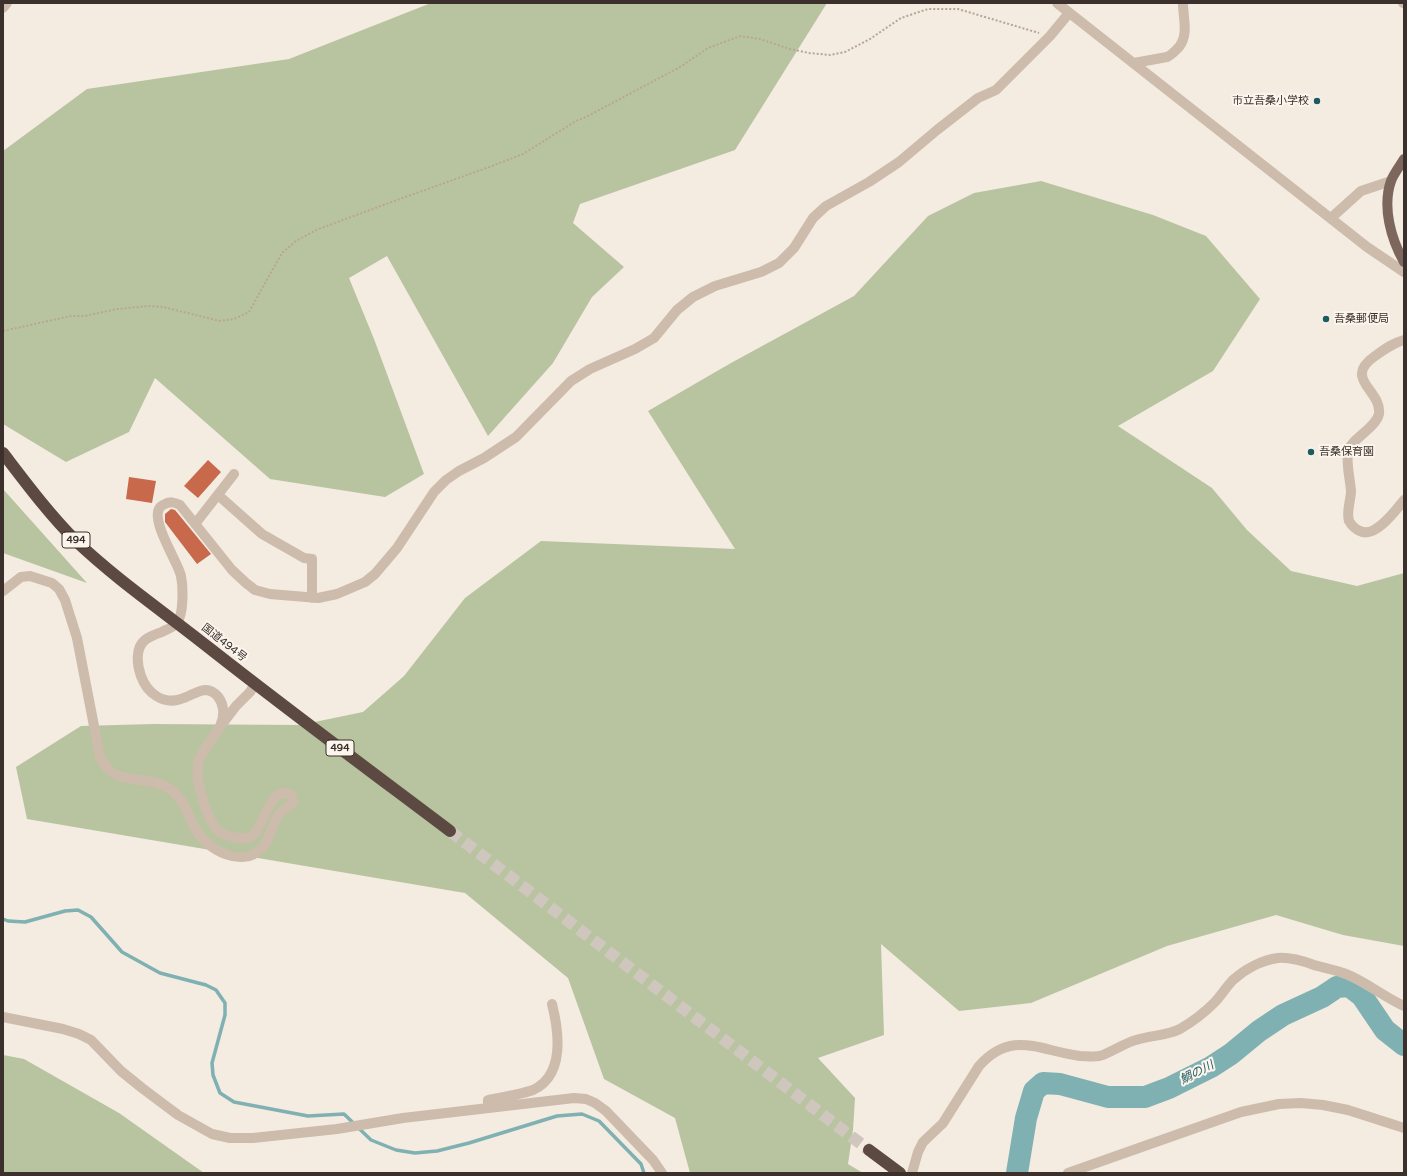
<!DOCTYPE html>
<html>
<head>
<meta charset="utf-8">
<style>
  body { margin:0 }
  #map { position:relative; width:1407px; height:1176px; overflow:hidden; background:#f4ebe1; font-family:"Varela Round",sans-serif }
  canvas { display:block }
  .frame { position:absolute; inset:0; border:4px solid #3b302b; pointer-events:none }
</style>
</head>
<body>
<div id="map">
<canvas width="1407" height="1176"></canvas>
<div class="frame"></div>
</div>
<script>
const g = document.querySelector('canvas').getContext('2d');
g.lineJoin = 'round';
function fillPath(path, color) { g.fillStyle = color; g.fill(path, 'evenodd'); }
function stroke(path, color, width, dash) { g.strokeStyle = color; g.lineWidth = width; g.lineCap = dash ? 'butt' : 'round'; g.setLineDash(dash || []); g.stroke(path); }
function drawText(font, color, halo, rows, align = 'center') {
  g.font = font + ' "Varela Round","Noto Sans JP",sans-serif'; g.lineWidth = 4; g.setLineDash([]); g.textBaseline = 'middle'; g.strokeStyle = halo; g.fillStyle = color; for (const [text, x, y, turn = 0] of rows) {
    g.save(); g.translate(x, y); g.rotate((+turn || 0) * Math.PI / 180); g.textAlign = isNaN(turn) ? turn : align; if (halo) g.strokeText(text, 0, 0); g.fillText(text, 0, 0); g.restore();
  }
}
const green = new Path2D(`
  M431,3H827L735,150L580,204L573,223L624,267L592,297L553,363L488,436L387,256L349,278L374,339L424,474L385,497L270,479L155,378L129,432L66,462L3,424V151L87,89L289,59Z
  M1041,181L1153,215L1206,236L1260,299L1213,371L1118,426L1212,488L1247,530L1291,571L1357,586L1404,573V946L1343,935L1276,915L1167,946L1031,1003L959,1011L881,944L884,1035L818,1058L855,1098L853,1130L848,1164L863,1173H690L675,1118L604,1079L568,978L465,893L27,819L16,767L81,726L153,724L300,725L363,712L404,676L465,598L541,541L735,549L648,411L731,363L854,296L928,216L974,193Z
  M3,489L87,583L3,553Z
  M3,1055L24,1059L119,1113L204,1173H3Z`);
const stream = new Path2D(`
  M3,919L8,921L25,922L65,911L78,910L91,917L122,952L160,973L206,985L216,990L225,1003V1015L212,1063L213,1075L220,1093L234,1102L308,1116L344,1114L371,1140L396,1150L415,1153L437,1151L469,1143L557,1116L582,1114L599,1121L641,1164L644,1173`);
const river = new Path2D(`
  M1017,1173L1026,1118L1034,1091L1043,1083L1060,1084L1108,1097H1145L1169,1088L1211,1067L1231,1054L1259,1031L1283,1015L1322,997L1337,987L1349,986L1362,996L1385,1030L1404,1045`);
const building = new Path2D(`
  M208,460L221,472L198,498L184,486Z
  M129,477L156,481L152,503L126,499Z
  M171,509L175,510L211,554L197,564L165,522V514Z`);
const highwayTunnel = new Path2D(`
  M450,831L869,1150`);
const path = new Path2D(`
  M3,331L71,316H85L117,309L149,306L163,307L220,321L234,319L249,312L282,253L296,241L316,230L386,204L492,166L523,154L576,121L586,117L680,67L708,48L740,36L760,39L790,49L809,53L830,55L845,52L870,39L901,18L928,9H958L1039,33`);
const minor = new Path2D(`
  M1057,3L1367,247L1404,272
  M1403,3H1404
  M3,8L7,3
  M1134,63L1167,57C1172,55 1175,51 1179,47C1189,34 1183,18 1183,3
  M1331,218L1361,191L1391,181
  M1404,340C1393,343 1385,349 1375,356C1342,379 1382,390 1379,414C1376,428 1351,439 1348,451C1346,464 1350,478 1351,491C1351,500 1346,511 1349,521C1352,526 1355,529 1360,531C1375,539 1396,510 1404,500
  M218,495L262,534L304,558L312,559V598
  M195,524L234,474
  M3,591L21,577L30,576L52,583L59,589L65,600L77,638L100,757C114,789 146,773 170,789C184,798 188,817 196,830C208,850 241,868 261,849C271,840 271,824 279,814C283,809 289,807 293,802L291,795C271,783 264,825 254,834C250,839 243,839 237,838C231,837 225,835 220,832C211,825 207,814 204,803C200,791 196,778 198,765C201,744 226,732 223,709C222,700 216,691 206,690C198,690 189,697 181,699C163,705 147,693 141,676C137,665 135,648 145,640C150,636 156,634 162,632C167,629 173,628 177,623C184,614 183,586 181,576C178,561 145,514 163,505C170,501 174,502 180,505L232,570L246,583L255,590L270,594L318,598L337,594L365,582L375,574L397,548L434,492L446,480L459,471L484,458L516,437L571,381L590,369L635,349L654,338L677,310L693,297L715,286L761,272L779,263L794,248L813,218L826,206L869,182L899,162L937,130L978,98L996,90L1050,36L1069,13
  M223,723L236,706L250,692L255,684
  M3,1017L63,1029L79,1034L91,1040L121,1071L142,1088L178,1115L212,1134L230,1138H253L337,1129L403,1118L574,1098L586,1099L595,1103L606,1111L653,1160L662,1173
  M488,1108V1100C501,1097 520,1095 533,1090C565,1075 559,1032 552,1004
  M912,1173L918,1152L923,1142L943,1123L979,1066C1012,1029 1040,1051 1080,1056C1087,1056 1096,1058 1103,1055C1115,1050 1125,1043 1136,1040C1151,1035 1166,1036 1180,1029C1192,1022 1204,1013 1214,1003C1221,996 1226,987 1233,980C1245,969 1262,960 1278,958C1290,957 1303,961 1314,965C1324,968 1336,970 1346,974C1366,982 1384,997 1404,1006
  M1068,1173L1241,1112L1279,1104L1301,1103L1323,1105L1348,1110L1404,1128`);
const major = new Path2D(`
  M1404,159C1400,166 1394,173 1391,181C1382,207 1391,239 1404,262`);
const highway = new Path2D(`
  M3,453C26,483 49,514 76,541C117,580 164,612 208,647C288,710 369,770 450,831
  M869,1150L900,1173`);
const markers = [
  [1317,101,4,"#1f5a5e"],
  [1326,319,4,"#1f5a5e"],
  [1311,452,4,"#1f5a5e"]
];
const shields = [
  [76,540,28],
  [340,748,28]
];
const shieldNames = [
  ["494",76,540],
  ["494",340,748]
];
const poiNames = [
  ["市立吾桑小学校",1309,101,"right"],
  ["吾桑郵便局",1334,319],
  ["吾桑保育園",1319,452]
];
const streetNames = [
  ["国道494号",224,643,38]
];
const waterNames = [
  ["鯛の川",1197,1073,-27]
];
fillPath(green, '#b8c4a0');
stroke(stream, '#7fb0b2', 3.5);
stroke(river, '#7fb0b2', 22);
fillPath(building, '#c8694b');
stroke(highwayTunnel, '#cfc6bd', 12, [12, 6]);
stroke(path, '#b9a596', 2, [2, 2]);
stroke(minor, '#cdbbac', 10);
stroke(major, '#7d675c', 10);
stroke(highway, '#5c4a42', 12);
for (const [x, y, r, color] of markers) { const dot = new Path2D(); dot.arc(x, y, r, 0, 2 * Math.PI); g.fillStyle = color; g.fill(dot); stroke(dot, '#fbf5ee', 1.5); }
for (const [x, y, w] of shields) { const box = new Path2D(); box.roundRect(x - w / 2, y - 8, w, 16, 3); g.fillStyle = '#fbf5ee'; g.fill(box); stroke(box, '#3b302b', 1); }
drawText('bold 10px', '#3b302b', null, shieldNames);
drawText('11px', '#3b302b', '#fbf5ee', poiNames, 'left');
drawText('11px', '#3b302b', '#fbf5ee', streetNames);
drawText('italic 12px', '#1f5a5e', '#fbf5ee', waterNames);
</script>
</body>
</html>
